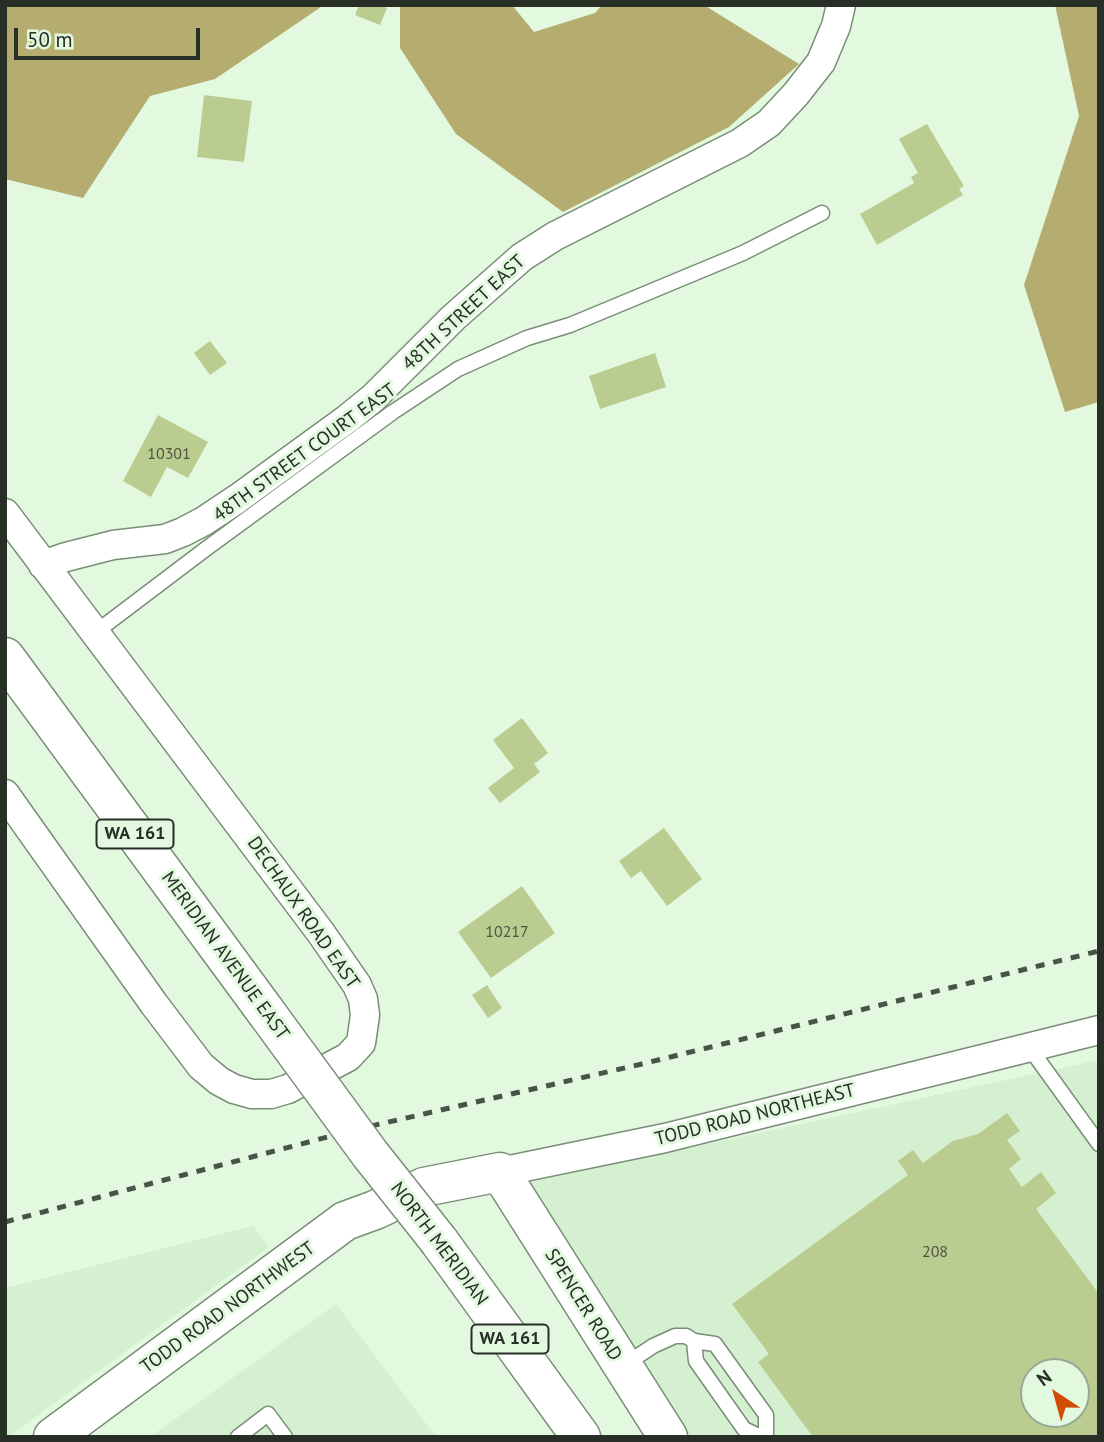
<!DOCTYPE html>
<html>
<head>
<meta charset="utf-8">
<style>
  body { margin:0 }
  #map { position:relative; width:1104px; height:1442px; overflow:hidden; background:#e2f9df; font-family:"PT Sans",sans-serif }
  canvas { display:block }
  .frame { position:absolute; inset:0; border:7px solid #272f26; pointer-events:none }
  .north { position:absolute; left:1020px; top:1358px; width:70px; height:70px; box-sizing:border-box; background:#e2f9df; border:2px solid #97a895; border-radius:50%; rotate:324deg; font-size:19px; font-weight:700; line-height:28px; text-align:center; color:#272f26 }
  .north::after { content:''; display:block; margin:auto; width:24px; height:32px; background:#d14c05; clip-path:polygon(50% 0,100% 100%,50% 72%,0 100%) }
  .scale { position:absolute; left:14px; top:28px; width:186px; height:32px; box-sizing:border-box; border:4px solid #272f26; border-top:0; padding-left:9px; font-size:21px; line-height:24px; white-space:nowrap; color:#272f26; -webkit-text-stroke:5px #e2f9df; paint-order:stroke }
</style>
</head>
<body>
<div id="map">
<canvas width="1104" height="1442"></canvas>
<div class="frame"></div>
<div class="north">N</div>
<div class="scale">50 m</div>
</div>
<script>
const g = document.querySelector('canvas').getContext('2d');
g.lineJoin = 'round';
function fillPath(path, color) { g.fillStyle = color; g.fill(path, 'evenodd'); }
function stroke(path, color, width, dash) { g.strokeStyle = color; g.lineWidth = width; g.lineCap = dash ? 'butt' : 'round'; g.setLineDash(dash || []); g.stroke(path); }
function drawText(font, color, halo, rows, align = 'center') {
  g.font = font + ' "PT Sans",sans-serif'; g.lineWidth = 6; g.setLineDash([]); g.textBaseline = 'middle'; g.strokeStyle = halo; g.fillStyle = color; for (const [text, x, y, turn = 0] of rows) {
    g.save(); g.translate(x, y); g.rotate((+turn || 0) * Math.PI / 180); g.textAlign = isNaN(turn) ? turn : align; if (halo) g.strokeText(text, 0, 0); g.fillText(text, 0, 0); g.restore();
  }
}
const built = new Path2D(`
  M1099,1060V1437H690L523,1184ZM1034,1372H1076V1414H1034Z
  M253,1226L269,1247L8,1437H5V1288Z
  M336,1304L436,1437H150Z`);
const forest = new Path2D(`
  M5,5H324L215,79L150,96L83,198L5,179Z
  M400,5H512L534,32L595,13L602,5H704L799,64L729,127L563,212L456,134L400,48Z
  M1055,5H1099V402L1065,412L1024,285L1079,116Z`);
const building = new Path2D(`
  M359,5H381L387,8L380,25L355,15Z
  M204,95L252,101L244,162L197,157Z
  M927,124L964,186L959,189L963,195L877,245L860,214L914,183L911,177L918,173L899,139Z
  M210,341L227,363L210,375L194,353Z
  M655,353L666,387L600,409L589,376Z
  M158,415L208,442L188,478L167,467L151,497L123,481Z
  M522,718L548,753L534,764L540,772L500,803L488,788L514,768L493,740Z
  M664,828L702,879L667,906L641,871L631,878L619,861Z
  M522,886L555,933L491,978L458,932Z
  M487,985L502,1008L488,1018L472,995Z
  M1007,1113L1020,1131L1007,1140L1021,1159L1009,1169L1022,1187L1041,1172L1056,1193L1036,1209L1099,1294V1437H813L758,1362L769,1354L732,1304L908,1175L898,1161L913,1150L923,1163L953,1141L978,1134ZM1034,1372H1076V1414H1034Z`);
const lane = new Path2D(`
  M96,632L207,548L393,412L458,369L527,338L570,325L743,253L822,213
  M1029,1047L1099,1144
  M694,1341L696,1361L744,1429L761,1437
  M623,1366L653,1346L675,1336H686L694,1341L715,1344L766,1415V1437
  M238,1437L268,1414L285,1437`);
const street = new Path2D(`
  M5,513L321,933L357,985L363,999L365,1015L361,1043L348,1057L288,1089L271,1094H252L234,1089L219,1081L201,1066L154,1004L5,794
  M43,565L66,557L113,545L165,539L183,532L204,521L237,499L347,419L373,398L453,318L522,257L555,236L740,143L769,123L796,94L821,62L836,26L841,5
  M500,1172L665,1138L1099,1030`);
const secondary = new Path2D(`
  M53,1437L345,1221L375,1210L424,1187L500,1172L668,1437`);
const primary = new Path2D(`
  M5,657L266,1012
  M439,1241L581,1437`);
const rail = new Path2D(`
  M5,1222L358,1129L642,1064L1099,951`);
const primaryBridge = new Path2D(`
  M266,1012L370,1154L439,1241`);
const numberNames = [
  ["10301",169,454],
  ["10217",507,932],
  ["208",935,1252]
];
const shields = [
  [135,834,77],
  [510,1339,77]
];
const shieldNames = [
  ["WA 161",135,834],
  ["WA 161",510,1339]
];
const streetNames = [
  ["48TH STREET EAST",464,313,-43],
  ["48TH STREET COURT EAST",305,453,-36],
  ["DECHAUX ROAD EAST",303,913,55],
  ["MERIDIAN AVENUE EAST",225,956,54],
  ["TODD ROAD NORTHEAST",755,1115,-14],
  ["NORTH MERIDIAN",439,1244,53],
  ["SPENCER ROAD",583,1305,58],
  ["TODD ROAD NORTHWEST",228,1308,-36]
];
fillPath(built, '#d4f0d0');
fillPath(forest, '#b5ad6f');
fillPath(building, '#bbcc91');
stroke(lane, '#798e76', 17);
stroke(street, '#798e76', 31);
stroke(secondary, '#798e76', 41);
stroke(primary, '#798e76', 41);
stroke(lane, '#fff', 14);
stroke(street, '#fff', 28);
stroke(secondary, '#fff', 38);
stroke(primary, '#fff', 38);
stroke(rail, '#495448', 5, [9, 9]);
stroke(primaryBridge, '#798e76', 41, []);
stroke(primaryBridge, '#fff', 38);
drawText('16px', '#4c5641', null, numberNames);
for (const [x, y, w] of shields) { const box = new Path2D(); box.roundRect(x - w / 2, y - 14.5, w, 29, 5); g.fillStyle = '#e2f9df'; g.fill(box); stroke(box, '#272f26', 2); }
drawText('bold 18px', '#272f26', null, shieldNames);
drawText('19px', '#272f26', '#e2f9df', streetNames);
</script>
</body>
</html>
